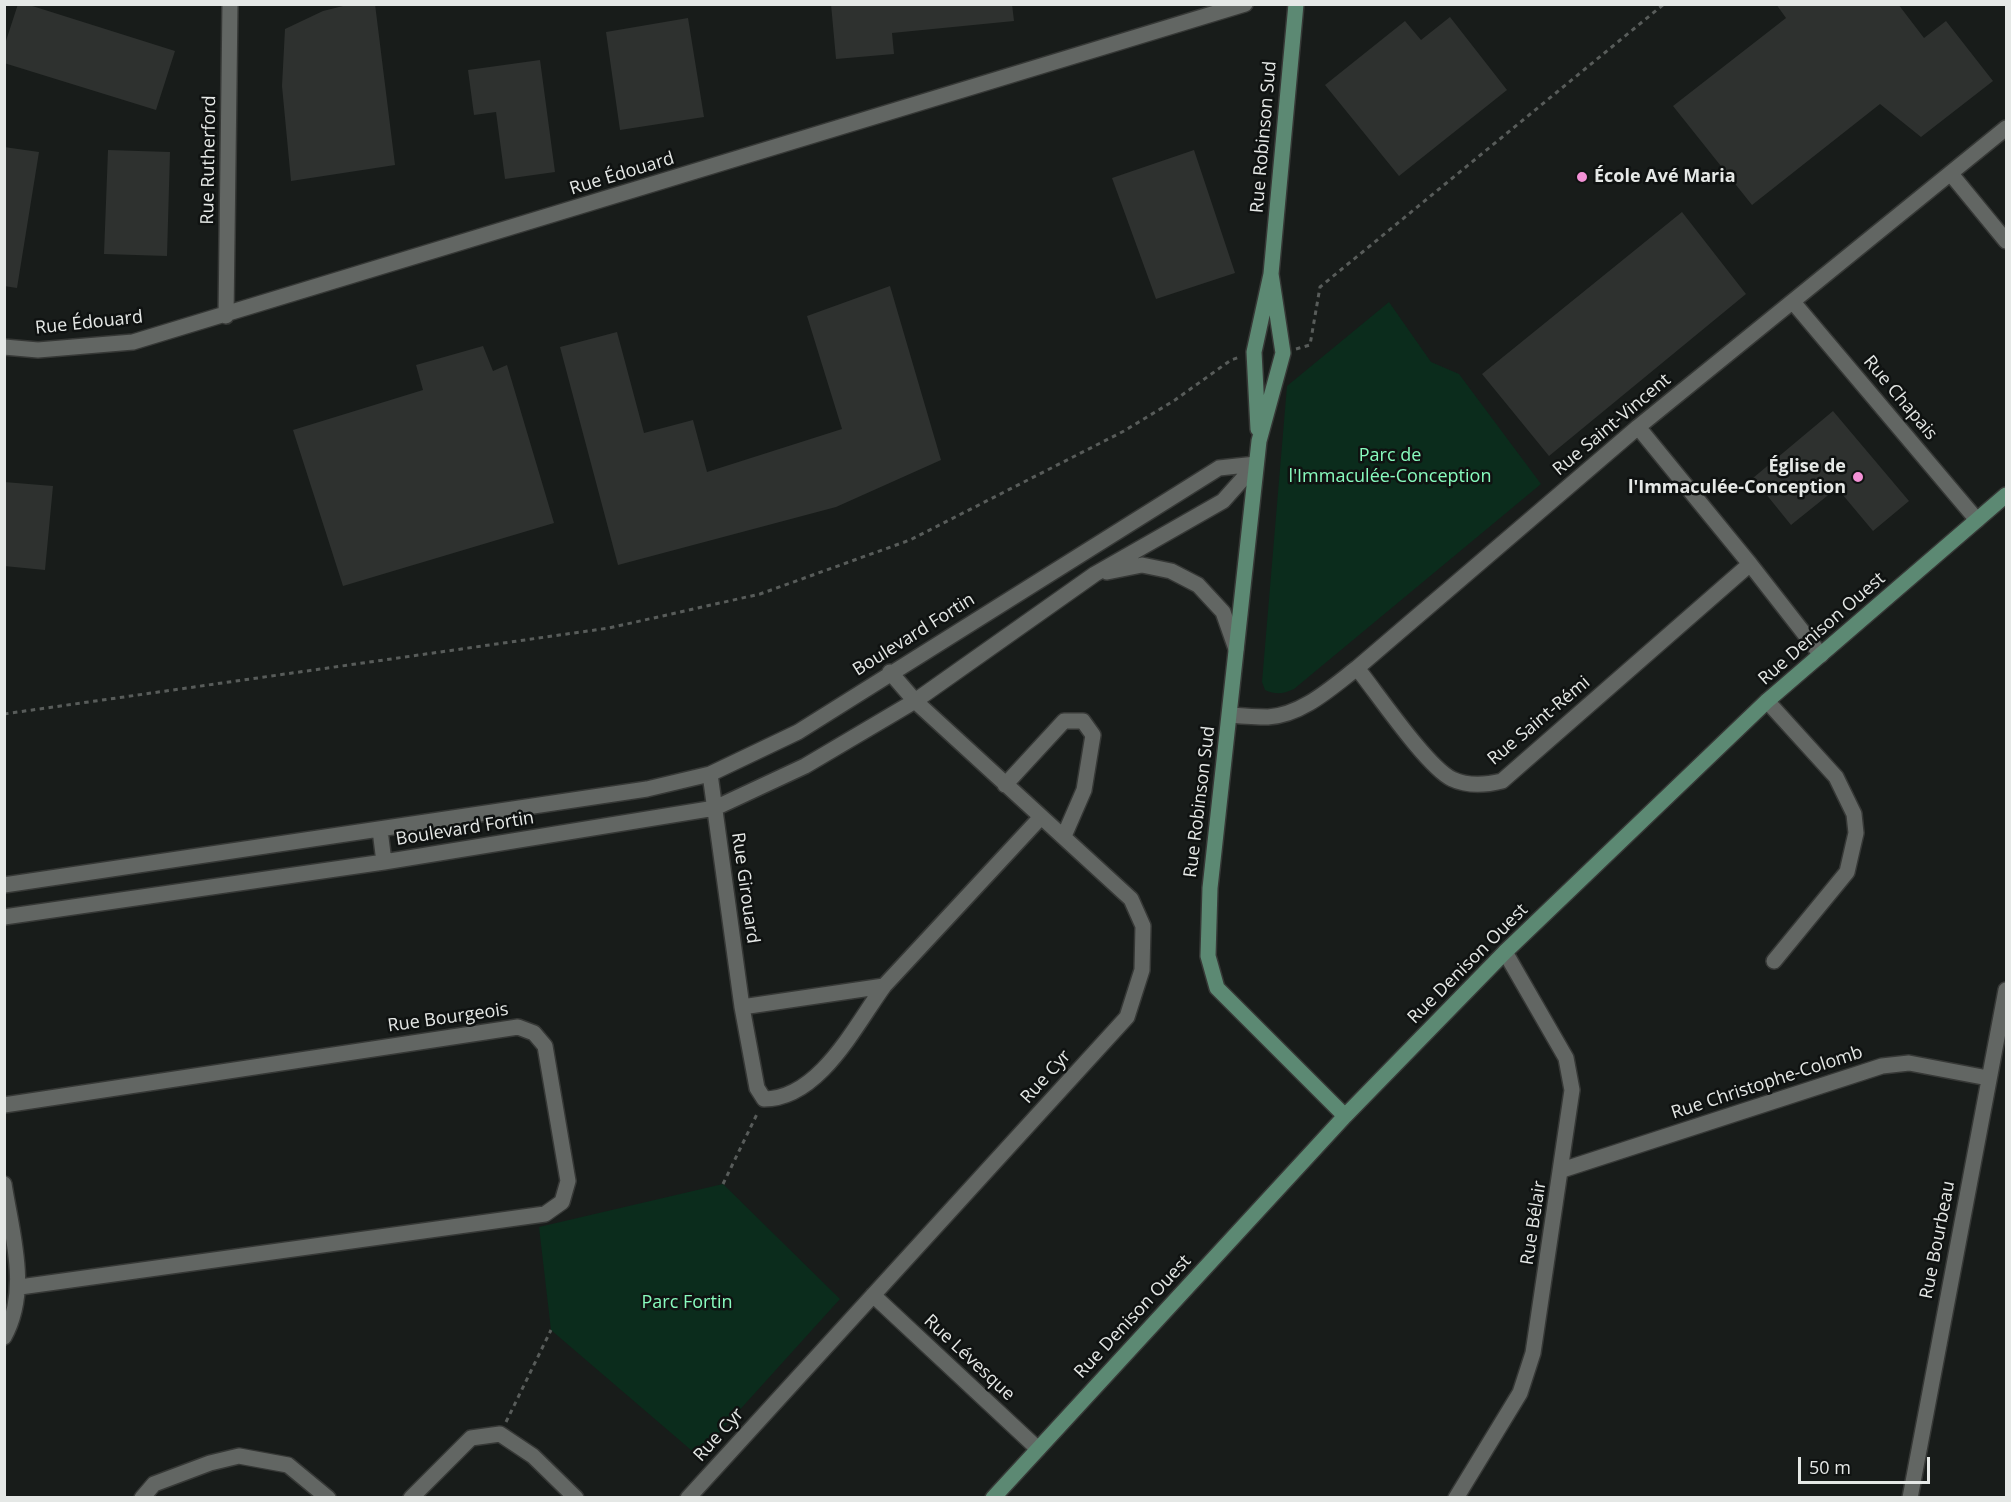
<!DOCTYPE html>
<html>
<head>
<meta charset="utf-8">
<style>
  body { margin:0 }
  #map { position:relative; width:2011px; height:1502px; overflow:hidden; background:#181c1a; font-family:"Open Sans",sans-serif }
  canvas { display:block }
  .frame { position:absolute; inset:0; border:6px solid #e5e8e6; pointer-events:none }
  .scale { position:absolute; left:1798px; top:1457px; width:132px; height:27px; box-sizing:border-box; border:3px solid #e5e8e6; border-top:0; padding-left:8px; font-size:18px; line-height:21px; white-space:nowrap; color:#e5e8e6; -webkit-text-stroke:4px #0f1211; paint-order:stroke }
</style>
</head>
<body>
<div id="map">
<canvas width="2011" height="1502"></canvas>
<div class="frame"></div>
<div class="scale">50 m</div>
</div>
<script>
const g = document.querySelector('canvas').getContext('2d');
g.lineJoin = 'round';
function fillPath(path, color) { g.fillStyle = color; g.fill(path, 'evenodd'); }
function stroke(path, color, width, dash) { g.strokeStyle = color; g.lineWidth = width; g.lineCap = dash ? 'butt' : 'round'; g.setLineDash(dash || []); g.stroke(path); }
function drawText(font, color, halo, rows, align = 'center') {
  g.font = font + ' "Open Sans",sans-serif'; g.lineWidth = 5; g.setLineDash([]); g.textBaseline = 'middle'; g.strokeStyle = halo; g.fillStyle = color; for (const [text, x, y, turn = 0] of rows) {
    g.save(); g.translate(x, y); g.rotate((+turn || 0) * Math.PI / 180); g.textAlign = isNaN(turn) ? turn : align; if (halo) g.strokeText(text, 0, 0); g.fillText(text, 0, 0); g.restore();
  }
}
const green = new Path2D(`
  M1389,302L1431,362L1459,374L1541,484L1294,689C1283,694 1276,695 1265,690L1262,682L1287,386Z
  M723,1184L840,1299L698,1456L551,1330L539,1227Z`);
const building = new Path2D(`
  M18,4H26L175,51L156,110L4,63V47Z
  M351,4H375L395,165L291,181L282,86L285,29L323,11Z
  M831,4H1012L1014,21L892,33L894,54L836,59Z
  M1776,4H1898L1924,38L1946,21L1993,81L1921,137L1880,104L1752,205L1673,106L1786,18Z
  M1450,17L1507,90L1399,176L1325,85L1405,21L1421,40Z
  M688,18L704,117L620,130L606,32Z
  M540,60L555,172L505,179L496,112L474,115L468,70Z
  M4,147L39,152L17,288L4,286Z
  M108,150L170,152L167,256L104,254Z
  M1194,150L1235,273L1156,299L1112,178Z
  M1682,212L1746,294L1549,456L1482,374Z
  M890,286L941,460L836,507L618,565L560,347L617,332L644,433L693,420L707,472L842,429L807,316Z
  M483,346L493,371L507,365L554,523L343,586L293,430L423,390L416,365Z
  M1833,411L1909,501L1873,531L1837,488L1791,525L1753,478Z
  M4,482L53,486L45,570L4,566Z`);
const path = new Path2D(`
  M1296,349L1310,345L1320,287L1664,4
  M4,714L609,628L760,594L910,540L1124,431L1175,400L1231,360L1240,357
  M723,1184L758,1112
  M506,1422L551,1330`);
const street = new Path2D(`
  M1951,174L2006,241
  M1793,302L1977,520
  M226,316L230,4
  M4,347L38,350L133,342L1245,4
  M1638,427L1750,564L1821,655
  M1107,572L1142,565L1171,571L1198,585L1223,612L1236,649
  M1357,668C1377,693 1427,767 1452,779C1467,786 1486,785 1502,781L1750,564
  M1767,701L1836,777L1854,814L1856,833L1847,872L1774,961
  M1230,715C1242,716 1255,717 1268,717C1302,715 1331,688 1357,668L1638,427L2006,128
  M710,774L742,1007L884,986L1041,817
  M1005,785L1064,721H1083L1093,735L1084,790L1064,836
  M380,830L384,862
  M4,885L647,789L710,774L798,732L1219,468L1256,464
  M4,917L384,862L715,808L805,766L915,701L1095,574L1223,501L1256,464
  M742,1007L757,1088L764,1099C819,1099 855,1026 884,986
  M4,1105L518,1027L534,1033L545,1046L568,1181L562,1202L545,1214L20,1287
  M1562,1170L1882,1066L1909,1063L1988,1078
  M4,1184C12,1235 30,1290 4,1337
  M873,1295L1038,1449
  M142,1498L154,1484L210,1463L239,1456L288,1465L328,1498
  M411,1498L471,1438L500,1434L533,1456L576,1498
  M688,1498L1127,1017L1142,970L1143,926L1131,899L915,701L890,672
  M1456,1498L1520,1393L1533,1353L1572,1090L1566,1058L1505,952
  M1910,1498L2006,990`);
const secondary = new Path2D(`
  M1271,274L1283,353L1259,441L1210,888L1208,956L1217,988L1345,1116
  M1258,429L1254,352L1271,274L1296,4
  M993,1498L1345,1116L1505,952L1767,701L2006,495`);
const markers = [
  [1582,177,6,"#f391d6"],
  [1858,477,6,"#f391d6"]
];
const streetNames = [
  ["Rue Robinson Sud",1264,137,-85],
  ["Rue Rutherford",209,160,-89],
  ["Rue Édouard",622,174,-17],
  ["Rue Édouard",89,323,-6],
  ["Rue Chapais",1900,398,50],
  ["Rue Saint-Vincent",1612,425,-40],
  ["Rue Denison Ouest",1822,629,-41],
  ["Boulevard Fortin",914,635,-32],
  ["Rue Saint-Rémi",1539,721,-40],
  ["Rue Robinson Sud",1200,802,-83],
  ["Boulevard Fortin",465,829,-9],
  ["Rue Girouard",745,888,82],
  ["Rue Denison Ouest",1468,964,-45],
  ["Rue Bourgeois",448,1018,-8],
  ["Rue Cyr",1046,1077,-48],
  ["Rue Christophe-Colomb",1767,1083,-18],
  ["Rue Bélair",1534,1223,-81],
  ["Rue Bourbeau",1938,1240,-79],
  ["Rue Denison Ouest",1133,1317,-47],
  ["Rue Lévesque",969,1358,43],
  ["Rue Cyr",719,1435,-48]
];
const poiNames = [
  ["École Avé Maria",1594,177],
  ["Église de",1846,467,"right"],
  ["l'Immaculée-Conception",1846,488,"right"]
];
const parkNames = [
  ["Parc de",1390,456],
  ["l'Immaculée-Conception",1390,477],
  ["Parc Fortin",687,1303]
];
fillPath(green, '#0b2c1c');
fillPath(building, '#2e312f');
stroke(street, '#363836', 18);
stroke(secondary, '#363836', 18);
stroke(path, '#585c5a', 3, [4.5, 4.5]);
stroke(street, '#626663', 15);
stroke(secondary, '#5c8973', 15);
for (const [x, y, r, color] of markers) { const dot = new Path2D(); dot.arc(x, y, r, 0, 2 * Math.PI); g.fillStyle = color; g.fill(dot); stroke(dot, '#0f1211', 2); }
drawText('18px', '#e5e8e6', '#0f1211', streetNames);
drawText('bold 18px', '#e5e8e6', '#0f1211', poiNames, 'left');
drawText('18px', '#88fbbe', '#0f1211', parkNames);
</script>
</body>
</html>
